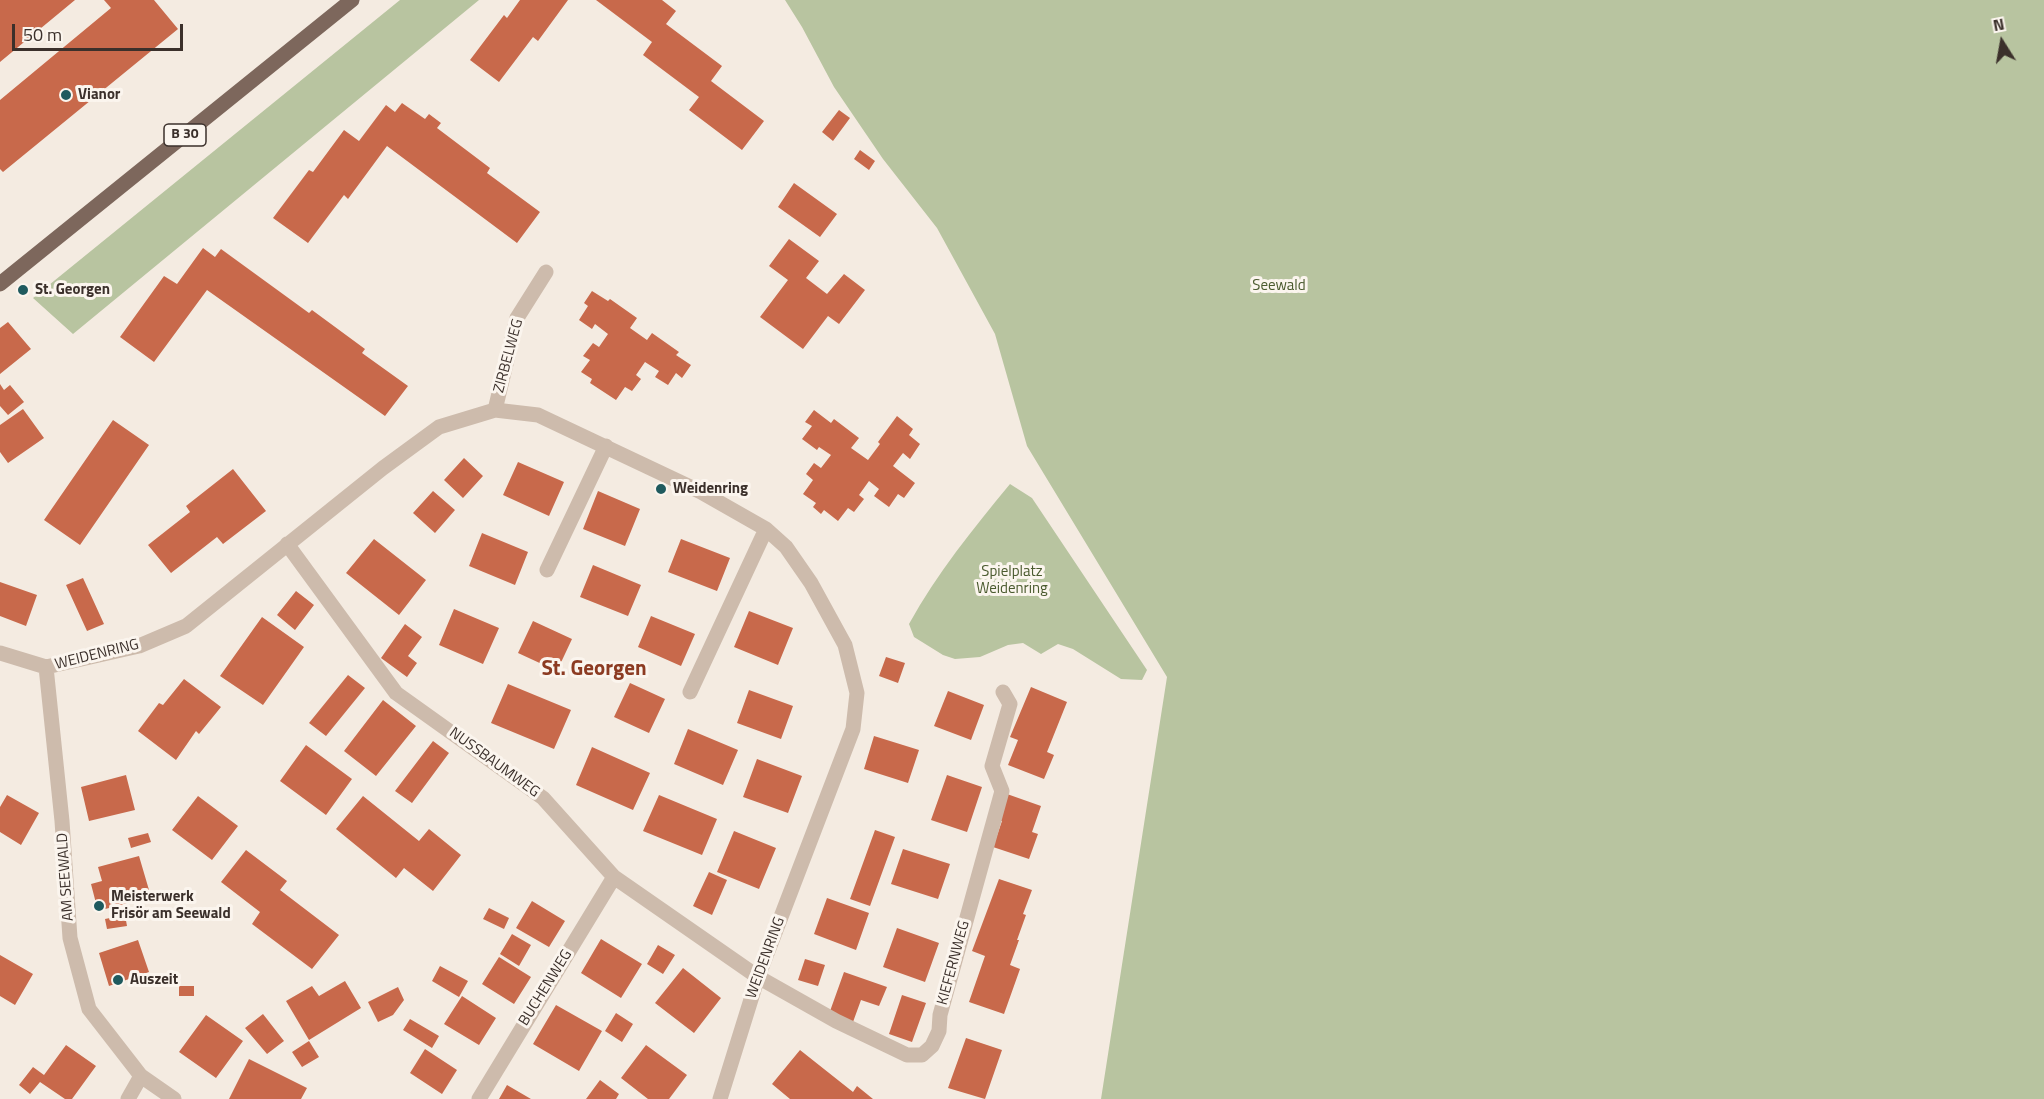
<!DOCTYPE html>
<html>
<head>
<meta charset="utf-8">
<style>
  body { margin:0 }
  #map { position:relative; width:2044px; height:1099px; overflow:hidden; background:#f4ebe1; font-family:"Titillium Web",sans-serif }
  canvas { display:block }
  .north { position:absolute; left:1972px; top:12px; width:60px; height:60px; -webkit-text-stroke:4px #fbf5ee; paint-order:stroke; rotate:349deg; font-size:16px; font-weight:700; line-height:24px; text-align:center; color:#3b302b }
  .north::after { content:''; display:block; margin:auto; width:21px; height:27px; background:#3b302b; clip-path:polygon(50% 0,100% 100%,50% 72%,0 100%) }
  .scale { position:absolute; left:12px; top:24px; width:171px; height:27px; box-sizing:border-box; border:3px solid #3b302b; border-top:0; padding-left:8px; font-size:18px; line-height:21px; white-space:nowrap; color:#3b302b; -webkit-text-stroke:4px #fbf5ee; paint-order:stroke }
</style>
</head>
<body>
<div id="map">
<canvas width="2044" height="1099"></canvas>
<div class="north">N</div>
<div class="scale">50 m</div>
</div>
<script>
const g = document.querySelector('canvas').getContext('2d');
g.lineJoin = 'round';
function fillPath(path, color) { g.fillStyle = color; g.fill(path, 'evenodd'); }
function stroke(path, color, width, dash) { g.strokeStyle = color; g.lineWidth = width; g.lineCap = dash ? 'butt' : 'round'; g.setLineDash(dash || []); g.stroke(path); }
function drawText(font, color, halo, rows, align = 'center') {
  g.font = font + ' "Titillium Web",sans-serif'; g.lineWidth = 6; g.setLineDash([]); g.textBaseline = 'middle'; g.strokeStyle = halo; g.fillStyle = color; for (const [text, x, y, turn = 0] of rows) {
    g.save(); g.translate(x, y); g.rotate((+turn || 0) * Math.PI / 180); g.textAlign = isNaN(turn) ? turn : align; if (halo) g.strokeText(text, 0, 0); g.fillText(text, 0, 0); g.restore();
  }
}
const green = new Path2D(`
  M400,0H479L73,334L33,298Z
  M785,0H2044V1099H1101L1167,677L1027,446L995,334L937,228L883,159L834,87L802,27Z
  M1010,484L1032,498L1147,670L1142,680L1121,679L1073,649L1058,644L1041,654L1023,643L1008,645L980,657L955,659L943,655L914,637L909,624C937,573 973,529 1010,484Z`);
const building = new Path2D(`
  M0,0H75L0,62Z
  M104,0H154L178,29L3,172L0,169V100L111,8Z
  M520,0H568L538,41L533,37L499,82L470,60L504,15L507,18Z
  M596,0H662L676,11L666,24L722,66L711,81L764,121L742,150L689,110L699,97L643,55L652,42Z
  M402,103L425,119L429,114L441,123L437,128L490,168L487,173L540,212L517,243L387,146L348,199L344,195L308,243L273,218L309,170L313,172L344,130L359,141L386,105L395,112Z
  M839,110L850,118L833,141L822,132Z
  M860,150L875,161L869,170L854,159Z
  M794,183L837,214L820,237L778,207Z
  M789,239L819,261L806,278L827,294L844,274L865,290L839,324L828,316L803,349L760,317L788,280L769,266Z
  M203,248L215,257L221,249L309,313L312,310L365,349L362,353L408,386L385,416L207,290L154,362L120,337L164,276L177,284Z
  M592,291L608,301L610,299L637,318L630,328L647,340L652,333L679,352L676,355L691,365L682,378L676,373L668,385L655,377L659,371L645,362L636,375L641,379L632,391L625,387L616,400L590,383L592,379L581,372L590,360L583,356L593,343L599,347L608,334L595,324L592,329L579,320L588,306L584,303Z
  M8,322L31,349L0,374V328Z
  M0,384L4,390L10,385L24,402L8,415L0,406Z
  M23,409L44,438L8,463L0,452V425Z
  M814,410L831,423L834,419L859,438L851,448L868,460L880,444L878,442L897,416L913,429L909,435L920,444L910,459L903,453L893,466L915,483L904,498L898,494L889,507L874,496L879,489L869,481L859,495L864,499L854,512L848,508L838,521L824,510L821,514L813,507L816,503L803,494L813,480L806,474L814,463L821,468L831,455L819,447L817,450L802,439L812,426L805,422Z
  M113,420L149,445L80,545L44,520Z
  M464,458L483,476L463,498L444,480Z
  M518,462L564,482L549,516L503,495Z
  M233,469L266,511L223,544L217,537L171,573L148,545L190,512L186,506Z
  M433,491L455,510L435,533L413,513Z
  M598,491L640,509L625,546L583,529Z
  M482,533L528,552L515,585L469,566Z
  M374,539L426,580L399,615L346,573Z
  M681,539L730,558L717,591L668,572Z
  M593,565L641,585L628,616L580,597Z
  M83,578L104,624L87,631L66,585Z
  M0,582L37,595L26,626L0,616Z
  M296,591L314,605L295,630L277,615Z
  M454,609L499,628L483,664L439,645Z
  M749,611L793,628L778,665L734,647Z
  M651,616L695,634L681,666L638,647Z
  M262,617L304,647L263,705L220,676Z
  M533,621L572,639L557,671L518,653Z
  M405,624L422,637L408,656L417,663L407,677L381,658Z
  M886,657L905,663L898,683L879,676Z
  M348,675L365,688L326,736L309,723Z
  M184,679L221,707L199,734L196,731L176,760L138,731L159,703L163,705Z
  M630,683L665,699L649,733L614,717Z
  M508,684L571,710L554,749L491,723Z
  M1031,687L1067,702L1047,752L1054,755L1044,779L1008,765L1018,740L1010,737Z
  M749,690L793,706L781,739L737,723Z
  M948,691L984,705L971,740L934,726Z
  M383,700L416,726L376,776L344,751Z
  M688,729L738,750L723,785L674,764Z
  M874,736L919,750L908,783L864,769Z
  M433,741L449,753L412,803L395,791Z
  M306,745L352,779L326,815L280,781Z
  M592,747L650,773L633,810L576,785Z
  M757,759L802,776L788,813L743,797Z
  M126,775L135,810L89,821L81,787Z
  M947,775L982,787L967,832L931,820Z
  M1007,794L1041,806L1032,832L1038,834L1029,859L993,847L1002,821L998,820Z
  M7,795L39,813L21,845L0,832V807Z
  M659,795L717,819L702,855L643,831Z
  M198,796L238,826L212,860L172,830Z
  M363,796L419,841L429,829L461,855L433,891L404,868L396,878L336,829Z
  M875,830L895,837L870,906L850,899Z
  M734,831L776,848L759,889L717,872Z
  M148,833L151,842L131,848L128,838Z
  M903,849L950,864L938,899L891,884Z
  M246,850L287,881L280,890L339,935L312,969L252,924L260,912L221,882Z
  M139,856L149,890L130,895L131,902L98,911L91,884L102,881L98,867Z
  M709,872L727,880L712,915L693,906Z
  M999,879L1032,890L1023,914L1026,915L1017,940H1019L1010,965L1020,969L1004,1014L969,1002L985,956L972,951Z
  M827,898L869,913L856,950L814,934Z
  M532,901L565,921L549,947L516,928Z
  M489,908L509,918L504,929L483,919Z
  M125,915L127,926L107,929L105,919Z
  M897,928L939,943L925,982L883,967Z
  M512,934L531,945L519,966L500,954Z
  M601,939L642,964L621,998L581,973Z
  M138,940L149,972L109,986L99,953Z
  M658,945L675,955L663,974L647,964Z
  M0,955L33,974L15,1005L0,996Z
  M499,957L531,977L514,1004L482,984Z
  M805,959L825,965L818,986L798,980Z
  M440,966L468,981L459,997L432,981Z
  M683,968L721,998L694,1033L655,1003Z
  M844,972L887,987L879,1006L861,1000L853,1022L829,1014Z
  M345,981L361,1008L309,1040L286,1001L312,986L319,996Z
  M179,986H194V996H179Z
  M398,987L404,1000L393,1015L378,1022L368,1002Z
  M902,995L926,1003L912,1042L889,1034Z
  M462,996L496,1018L479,1045L444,1024Z
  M556,1005L602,1031L579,1071L533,1044Z
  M616,1013L633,1024L622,1042L605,1031Z
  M263,1014L284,1041L267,1054L245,1028Z
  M206,1015L243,1041L216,1078L179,1052Z
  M410,1019L439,1036L432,1048L403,1030Z
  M966,1038L1002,1050L985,1099L948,1088Z
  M309,1041L319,1057L302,1067L292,1052Z
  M66,1045L96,1066L72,1099H65L40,1082L30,1094L19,1085L33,1067L44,1075Z
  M646,1045L687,1075L669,1099H648L621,1078Z
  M425,1049L457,1070L442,1094L410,1073Z
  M800,1050L853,1092L857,1086L873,1099H790L772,1084Z
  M249,1059L307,1088L301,1099H229Z
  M600,1080L619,1094L616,1099H586Z
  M507,1085L531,1099H499Z`);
const street = new Path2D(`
  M495,410L517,318L546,272
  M287,544L396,693L543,798L614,877L758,977L836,1021L907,1055H922L932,1046L939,1031L940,1015L1002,791L992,766L1010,704L1003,692
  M547,570L606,446
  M0,653L46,667L139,646L186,626L383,468L439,427L495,410L538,415L701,492L766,529L786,547L811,583L845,645L857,693L853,729L758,977L720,1099
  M46,667L62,821L70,938L89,1009L141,1076L174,1099
  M690,692L766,529
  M128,1099L141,1076
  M479,1099L614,877`);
const primary = new Path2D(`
  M0,284L352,0`);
const markers = [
  [66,95,6,"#1f5a5e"],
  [23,290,6,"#1f5a5e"],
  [661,489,6,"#1f5a5e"],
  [99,906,6,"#1f5a5e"],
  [118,980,6,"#1f5a5e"]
];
const shields = [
  [185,135,42]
];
const shieldNames = [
  ["B 30",185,135]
];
const poiNames = [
  ["Vianor",78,95],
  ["St. Georgen",35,290],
  ["Weidenring",673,489],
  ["Meisterwerk",111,897],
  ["Frisör am Seewald",111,914],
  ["Auszeit",130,980]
];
const parkNames = [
  ["Seewald",1279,286],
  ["Spielplatz",1012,572],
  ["Weidenring",1012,589]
];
const streetNames = [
  ["ZIRBELWEG",509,356,-75],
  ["WEIDENRING",97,655,-14],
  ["NUSSBAUMWEG",494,763,36],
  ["AM SEEWALD",66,877,-94],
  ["WEIDENRING",766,958,-70],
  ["KIEFERNWEG",954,963,-75],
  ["BUCHENWEG",546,988,-58]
];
const districtNames = [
  ["St. Georgen",594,670]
];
fillPath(green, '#b8c4a0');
fillPath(building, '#c8694b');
stroke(street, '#cdbbac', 15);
stroke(primary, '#7d675c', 15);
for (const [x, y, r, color] of markers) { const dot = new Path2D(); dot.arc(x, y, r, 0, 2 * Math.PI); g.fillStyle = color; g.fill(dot); stroke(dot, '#fbf5ee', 2); }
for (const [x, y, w] of shields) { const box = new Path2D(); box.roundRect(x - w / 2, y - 11, w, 22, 4.5); g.fillStyle = '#fbf5ee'; g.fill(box); stroke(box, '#3b302b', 1.5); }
drawText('bold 14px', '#3b302b', null, shieldNames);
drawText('bold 15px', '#3b302b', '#fbf5ee', poiNames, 'left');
drawText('15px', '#4a5a2e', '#fbf5ee', parkNames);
drawText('15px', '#3b302b', '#fbf5ee', streetNames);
drawText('bold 21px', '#8c3b22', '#fbf5ee', districtNames);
</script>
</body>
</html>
